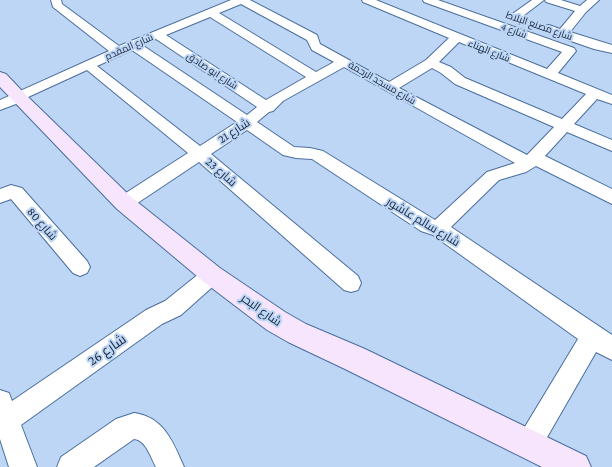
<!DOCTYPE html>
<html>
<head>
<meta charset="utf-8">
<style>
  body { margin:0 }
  canvas { display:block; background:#bed6f6 }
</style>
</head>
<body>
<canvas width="612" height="467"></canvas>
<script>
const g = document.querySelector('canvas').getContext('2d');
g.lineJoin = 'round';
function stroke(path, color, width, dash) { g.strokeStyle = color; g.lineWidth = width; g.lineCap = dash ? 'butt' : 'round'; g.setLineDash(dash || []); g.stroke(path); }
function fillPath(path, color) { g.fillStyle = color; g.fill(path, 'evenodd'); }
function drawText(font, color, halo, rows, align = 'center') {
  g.font = font + ' "Crimson Pro",Cairo,serif'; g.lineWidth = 4; g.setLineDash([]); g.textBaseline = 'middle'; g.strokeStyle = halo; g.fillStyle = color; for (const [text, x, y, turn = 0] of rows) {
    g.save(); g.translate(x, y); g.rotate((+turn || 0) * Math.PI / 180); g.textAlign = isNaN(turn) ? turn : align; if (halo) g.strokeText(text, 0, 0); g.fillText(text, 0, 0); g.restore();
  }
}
const street = new Path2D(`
  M51,0H61L62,4L119,46L231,0H250L317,35L320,44L389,82L426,60L449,38L363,2L362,0H376L547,69L562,52L424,2L423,0H438L574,48L576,51L558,73L612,95V104L597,99L574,124L612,140V151L567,132L545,156L612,189V204L536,166L526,172L499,180L451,227L612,335V360L596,352L538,453L529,457L520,453L516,444L520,435L578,339L433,235L421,231L312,159L296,158L283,155L247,130L211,154L358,276L361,283L358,290L351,292L344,290L199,162L130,208L124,210L118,208L115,203L118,198L188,153L87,70L26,98L24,101L0,110V100L109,51L53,7ZM241,4L307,40L312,50L334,62L316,72L219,13ZM210,17L306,77L266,100L166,35ZM156,39L257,107L247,115L142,45ZM459,42L586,94L562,119L465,78L451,67L439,62ZM132,50L237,122L200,146L97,66ZM344,67L515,163L487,172L435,220L323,151L310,148L294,147L257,122L269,112L273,111L283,101ZM432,68L441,73L455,84L554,127L527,155L399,88Z
  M532,0H544L519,19H511L509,17L511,15Z
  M545,0H561L580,6L587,0H599L586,12L570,32L612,45V53L594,49L545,32L543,29L545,26L549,25L560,29L575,11L546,2Z
  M11,185L22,188L87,261L90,267L87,273L80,276L73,273L11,199L0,203V189Z
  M212,266L219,269L222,275L219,281L181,315L162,324L21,425L37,467H9L0,439V390L9,393L12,401L146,310L165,301L205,269Z
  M134,413C164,417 173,442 184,467H156C151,458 146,440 134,439L94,467H57L61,457L116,419Z`);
const secondary = new Path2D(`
  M0,72L6,74L25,94L131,197L220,268L285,312L306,324L365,349L586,456L591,467H542L345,369L288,342L267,330L204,282L117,209L0,87Z`);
const farStreetnames = [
  ["شارع مصنع البلاط",539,26,19],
  ["شارع 4",514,31,20],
  ["شارع المقدم",129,47,-24],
  ["شارع الهناء",489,51,22],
  ["شارع ابو صادق",212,71,33],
  ["شارع مسجد الرحمة",382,83,30]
];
const streetNames = [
  ["شارع 21",234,131,-33],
  ["شارع 23",221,172,41],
  ["شارع سالم عاشور",423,222,31],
  ["شارع 80",42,224,49],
  ["شارع البحر",261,310,35]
];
const nearStreetnames = [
  ["شارع 26",107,350,-35]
];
stroke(street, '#4a6e9d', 2);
stroke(secondary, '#4a6e9d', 2);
fillPath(street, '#fff');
fillPath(secondary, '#f7e5fe');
drawText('10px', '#1a293d', '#bed6f6', farStreetnames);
drawText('12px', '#1a293d', '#bed6f6', streetNames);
drawText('14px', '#1a293d', '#bed6f6', nearStreetnames);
</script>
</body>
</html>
